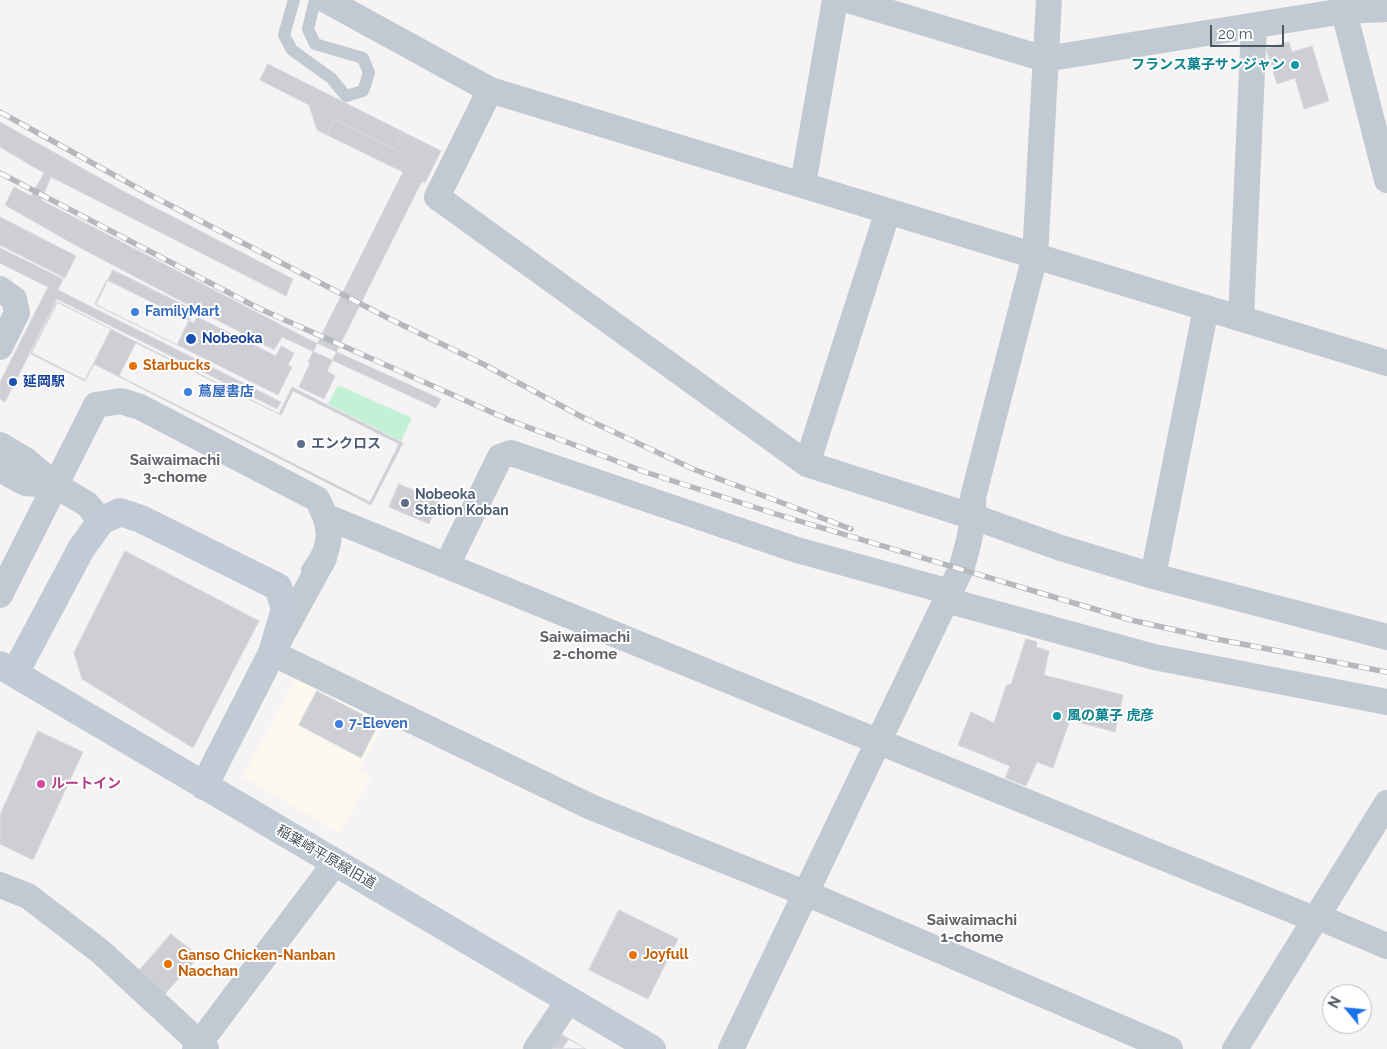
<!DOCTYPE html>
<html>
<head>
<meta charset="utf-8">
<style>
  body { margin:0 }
  #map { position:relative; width:1387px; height:1049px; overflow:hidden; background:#f5f3f3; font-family:Raleway,sans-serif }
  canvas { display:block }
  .north { position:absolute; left:1322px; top:984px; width:50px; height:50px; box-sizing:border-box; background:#fff; border:1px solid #b7bbc0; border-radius:50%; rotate:298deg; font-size:14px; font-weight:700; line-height:20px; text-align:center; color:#4a5661 }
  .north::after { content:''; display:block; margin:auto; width:18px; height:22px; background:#1a73e8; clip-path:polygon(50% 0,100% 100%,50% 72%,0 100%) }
  .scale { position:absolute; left:1210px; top:25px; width:74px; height:22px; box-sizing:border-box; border:2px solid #4a5661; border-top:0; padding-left:6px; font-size:15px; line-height:18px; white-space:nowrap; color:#4a5661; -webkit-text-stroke:4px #fff; paint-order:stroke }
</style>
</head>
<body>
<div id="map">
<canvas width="1387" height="1049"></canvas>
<div class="north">N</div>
<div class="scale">20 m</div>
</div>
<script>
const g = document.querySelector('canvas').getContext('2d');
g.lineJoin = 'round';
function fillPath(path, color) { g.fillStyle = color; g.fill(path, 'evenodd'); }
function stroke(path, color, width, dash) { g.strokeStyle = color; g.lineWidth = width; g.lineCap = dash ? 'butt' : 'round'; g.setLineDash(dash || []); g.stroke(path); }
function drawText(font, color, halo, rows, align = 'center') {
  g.font = font + ' Raleway,"Noto Sans JP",sans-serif'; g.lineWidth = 4; g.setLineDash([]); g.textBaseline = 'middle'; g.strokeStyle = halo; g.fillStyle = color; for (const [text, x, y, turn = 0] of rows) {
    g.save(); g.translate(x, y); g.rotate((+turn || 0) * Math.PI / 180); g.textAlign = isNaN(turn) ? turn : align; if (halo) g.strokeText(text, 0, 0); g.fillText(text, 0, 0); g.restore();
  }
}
const commercial = new Path2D(`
  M296,678L384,721L358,771L371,778L339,833L243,777Z`);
const green = new Path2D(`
  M338,385L412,418L401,441L328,404Z`);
const building = new Path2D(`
  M1289,42L1292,52L1312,46L1329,101L1304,109L1295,78L1277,84L1266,49Z
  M268,64L403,132L394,149L335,119L327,135L317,130L309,105L260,80Z
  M335,119L394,149L403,132L441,151L425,183L422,181L327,371L335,376L324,399L299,387L310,363L308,362L403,172L327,135Z
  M0,122L121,190L293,279L286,296L51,177L41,200L310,340L441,399L436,408L282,337L274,350L75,245L5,205L14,187L31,196L44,173L0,147Z
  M0,217L76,256L65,278L0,245Z
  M0,248L63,279L58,290L281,402L277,409L57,299L5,402L0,399V382L48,287L0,263Z
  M113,270L194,310L177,345L96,305Z
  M107,280L194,323L197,317L276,356L281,346L294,353L288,365L292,367L278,395L95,304Z
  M57,302L279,414L292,387L403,443L371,505L94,364L85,381L31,354Z
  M58,302L111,329L85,380L32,353Z
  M136,343L281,415L293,391L399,444L370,502L119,376Z
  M399,484L439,501L429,524L389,507Z
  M125,551L259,621L193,748L82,679L74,653Z
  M1026,639L1037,642L1036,647L1049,651L1044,675L1123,695L1115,732L1070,720L1053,768L1037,762L1026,786L1005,778L1010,766L958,745L971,712L994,723L1006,686L1011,684Z
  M317,691L379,723L361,758L299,725Z
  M38,731L83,752L33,860L0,844V815Z
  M619,910L678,939L648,999L589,970Z
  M171,934L199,956L165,994L138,972Z
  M559,1033L586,1049H548Z
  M559,1033L586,1049H548Z
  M559,1033L569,1039L562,1049H548Z`);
const lane = new Path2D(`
  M294,0L284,35L292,50L331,78L346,96L363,91L369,73L363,58L315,44L308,29L315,0`);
const street = new Path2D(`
  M326,0L490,90L1387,363
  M848,0L1045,59L1344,11L1387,9
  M1341,0L1387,180
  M490,90L437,197L807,464L974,517L1061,548L1153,576L1387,637
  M803,184L835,0
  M0,289L14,299L17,313L0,347
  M1241,318L1254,26
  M0,445L27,461L55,485
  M807,464L888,211
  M0,469L25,483L55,485L87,504L101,521
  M327,517L1314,919
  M324,558L272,653L591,807L822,900L1170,1049
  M447,565L500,457L511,453L797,550L950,592
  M1153,576L1206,308
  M0,595L96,405L121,401L140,407L317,499C332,526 334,546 314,571
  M946,600L1154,657L1387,702
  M0,885L28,896L101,952L206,1049
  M1316,916L1387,946
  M195,1049L335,863
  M536,1049L569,1000
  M731,1049L961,569C969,544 974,523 973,497L1035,256L1049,0
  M1235,1049L1387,803`);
const secondary = new Path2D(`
  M0,665L652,1049
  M15,673L81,549L101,521L120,512L141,519L278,587L285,609L272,653L204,786`);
const rail = new Path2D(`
  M0,112L152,196L392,320L483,364L584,418L693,469L851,529
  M0,173L258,308L509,420L645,472L779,515L1131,620L1206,637L1387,672`);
const markers = [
  [1295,65,5,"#0f9aa8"],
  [135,312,5,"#3f7fe0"],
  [191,339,6,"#1a4fb4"],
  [133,366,5,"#e8710a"],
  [13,382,5,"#1a4fb4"],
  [188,392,5,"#3f7fe0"],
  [301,444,5,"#5c6f8a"],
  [405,503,5,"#5c6f8a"],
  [1057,716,5,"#0f9aa8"],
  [339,724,5,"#3f7fe0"],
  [41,784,5,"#d1479c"],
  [633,955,5,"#e8710a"],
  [168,964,5,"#e8710a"]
];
const cultureNames = [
  ["フランス菓子サンジャン",1285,65],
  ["風の菓子 虎彦",1067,716,"left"]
];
const shopNames = [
  ["FamilyMart",145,312],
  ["蔦屋書店",198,392],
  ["7-Eleven",349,724]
];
const transitNames = [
  ["Nobeoka",202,339],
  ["延岡駅",23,382]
];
const foodNames = [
  ["Starbucks",143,366],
  ["Joyfull",643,955],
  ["Ganso Chicken-Nanban",178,956],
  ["Naochan",178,972]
];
const serviceNames = [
  ["エンクロス",311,444],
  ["Nobeoka",415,495],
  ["Station Koban",415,511]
];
const hotelNames = [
  ["ルートイン",51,784]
];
const streetNames = [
  ["稲葉崎平原線旧道",326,857,30]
];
const neighbourhoodNames = [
  ["Saiwaimachi",175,460],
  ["3-chome",175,477],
  ["Saiwaimachi",585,637],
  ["2-chome",585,654],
  ["Saiwaimachi",972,920],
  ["1-chome",972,937]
];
fillPath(commercial, '#fdf9ef');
fillPath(green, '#c3f1d5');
fillPath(building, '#cdcfd5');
stroke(building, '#d7d9de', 1);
stroke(lane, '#c1cad2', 12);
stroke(street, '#c1cad2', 26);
stroke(secondary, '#c1cbd6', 28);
stroke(rail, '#b5b8bd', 5.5);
stroke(rail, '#fff', 4, [11]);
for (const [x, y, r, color] of markers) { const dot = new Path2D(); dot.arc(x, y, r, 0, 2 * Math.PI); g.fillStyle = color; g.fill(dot); stroke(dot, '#fff', 2); }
drawText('bold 14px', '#0d838f', '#fff', cultureNames, 'right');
drawText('bold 14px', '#366cbe', '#fff', shopNames, 'left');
drawText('bold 14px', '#164399', '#fff', transitNames, 'left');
drawText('bold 14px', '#c56008', '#fff', foodNames, 'left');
drawText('bold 14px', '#4e5e75', '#fff', serviceNames, 'left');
drawText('bold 14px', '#b23c85', '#fff', hotelNames, 'left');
drawText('14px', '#4a5661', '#fff', streetNames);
drawText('bold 15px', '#5f6368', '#fff', neighbourhoodNames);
</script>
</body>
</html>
